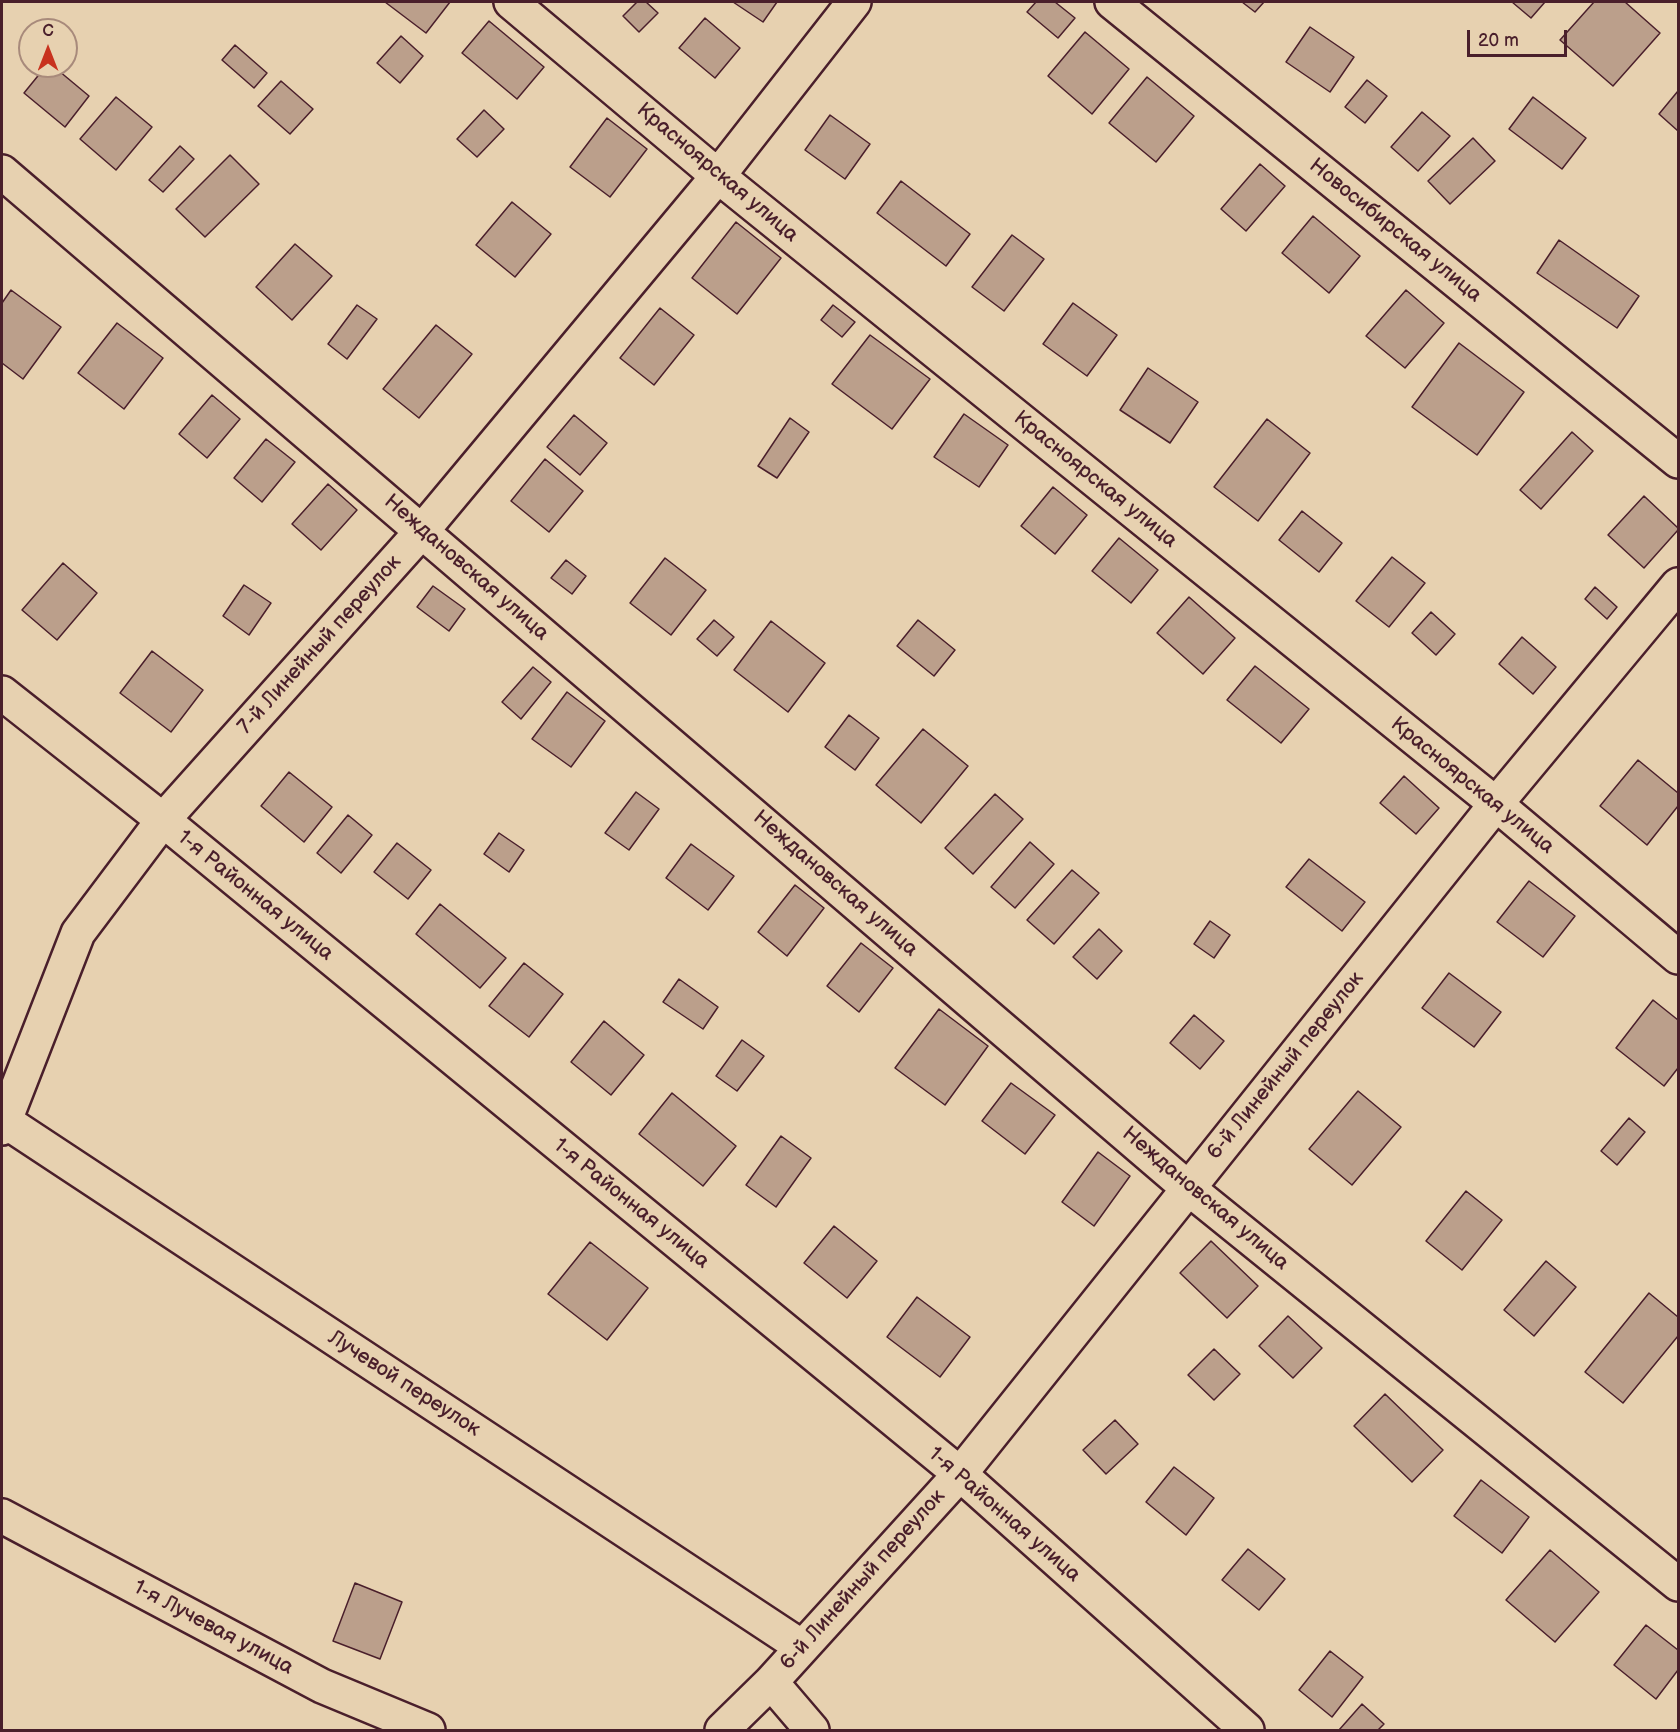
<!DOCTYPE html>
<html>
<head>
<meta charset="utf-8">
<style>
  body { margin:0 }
  #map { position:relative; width:1680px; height:1732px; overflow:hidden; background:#e7d1b0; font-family:"Balsamiq Sans",sans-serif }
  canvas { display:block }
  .frame { position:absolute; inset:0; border:3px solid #4a1f2b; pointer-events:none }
  .north { position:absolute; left:18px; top:18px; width:60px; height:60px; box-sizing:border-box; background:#e7d1b0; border:2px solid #a88a7b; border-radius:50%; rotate:0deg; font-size:16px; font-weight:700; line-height:24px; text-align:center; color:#4a1f2b }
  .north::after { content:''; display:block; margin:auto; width:21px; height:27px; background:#c8321e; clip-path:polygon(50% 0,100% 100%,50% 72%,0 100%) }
  .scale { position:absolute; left:1467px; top:30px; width:100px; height:27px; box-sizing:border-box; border:3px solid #4a1f2b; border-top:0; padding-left:8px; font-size:18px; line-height:21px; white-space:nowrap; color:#4a1f2b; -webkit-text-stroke:4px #e7d1b0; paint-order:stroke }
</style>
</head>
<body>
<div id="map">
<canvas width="1680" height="1732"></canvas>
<div class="frame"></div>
<div class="north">С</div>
<div class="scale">20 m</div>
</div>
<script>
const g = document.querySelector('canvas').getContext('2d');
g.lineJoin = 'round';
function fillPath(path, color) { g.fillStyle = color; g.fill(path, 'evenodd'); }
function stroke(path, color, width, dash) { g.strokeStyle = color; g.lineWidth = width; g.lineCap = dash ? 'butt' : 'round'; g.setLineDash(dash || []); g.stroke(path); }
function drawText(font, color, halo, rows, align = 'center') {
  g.font = font + ' "Balsamiq Sans",sans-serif'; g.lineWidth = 4.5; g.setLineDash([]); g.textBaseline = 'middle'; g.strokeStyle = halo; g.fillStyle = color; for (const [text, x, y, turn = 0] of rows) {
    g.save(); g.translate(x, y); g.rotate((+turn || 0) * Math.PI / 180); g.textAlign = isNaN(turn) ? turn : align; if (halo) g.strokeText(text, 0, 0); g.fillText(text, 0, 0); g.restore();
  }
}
const building = new Path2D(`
  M385,2H450L426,33Z
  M637,2H646L658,13L639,32L623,16Z
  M733,2H777L763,22Z
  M1036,2H1055L1075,18L1058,38L1027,12Z
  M1242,2H1264L1255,12Z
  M1512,2H1545L1531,18Z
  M1594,2H1625L1660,33L1613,86L1560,40Z
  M705,18L740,48L715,78L679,48Z
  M489,21L544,67L517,99L462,53Z
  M1310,27L1354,57L1330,92L1286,62Z
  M1085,32L1129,69L1092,114L1048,76Z
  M401,36L423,56L400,83L377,63Z
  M235,45L267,73L254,88L222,60Z
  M46,66H53L89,96L65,127L24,93Z
  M1147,77L1194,116L1156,162L1109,123Z
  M1367,80L1387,96L1365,123L1345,107Z
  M281,81L313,109L290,134L258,106Z
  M1678,91V131L1659,114Z
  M116,97L152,127L116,170L80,139Z
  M1533,97L1586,138L1562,169L1509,129Z
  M484,110L504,129L477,157L457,139Z
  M1422,112L1450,136L1418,171L1391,147Z
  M830,115L870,144L845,179L805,150Z
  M607,118L647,149L610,197L570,167Z
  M1473,138L1495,161L1450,204L1428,181Z
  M180,146L194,159L163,192L149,180Z
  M230,155L259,184L205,237L176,209Z
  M1260,164L1285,186L1246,231L1221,209Z
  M901,181L970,234L946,266L877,213Z
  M512,202L551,234L515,277L476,245Z
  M1313,216L1360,256L1329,293L1282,253Z
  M736,222L781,258L737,314L692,278Z
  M1012,235L1044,259L1004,311L972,287Z
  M1559,240L1639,296L1617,328L1537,273Z
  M295,244L332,276L292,320L256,287Z
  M11,290L61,327L23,379L2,363V303Z
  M1406,290L1444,323L1405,368L1366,336Z
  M1073,303L1117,335L1087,376L1043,344Z
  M357,305L377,319L347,359L328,344Z
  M833,305L855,322L842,337L821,320Z
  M660,308L694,335L654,385L620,358Z
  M117,323L163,358L124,409L78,373Z
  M436,325L472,354L419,418L383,389Z
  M870,335L930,379L892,429L832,384Z
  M1459,343L1524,392L1477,455L1412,407Z
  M1148,368L1198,402L1170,443L1120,410Z
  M212,395L240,419L207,458L179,434Z
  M964,414L1008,445L979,487L934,457Z
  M574,415L607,443L580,475L547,447Z
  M790,418L809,432L777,478L758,466Z
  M1267,419L1310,453L1258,521L1214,487Z
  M1572,432L1593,451L1541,509L1520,490Z
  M266,439L295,462L262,502L234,478Z
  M545,459L583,491L549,532L511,501Z
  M328,484L357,510L321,550L292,524Z
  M1053,487L1087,515L1055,554L1021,526Z
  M1644,496L1678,528V530L1644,568L1608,535Z
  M1302,511L1342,543L1319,572L1279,540Z
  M1119,538L1158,570L1131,603L1092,571Z
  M1392,557L1425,583L1389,627L1356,601Z
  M665,558L706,590L671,635L630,603Z
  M566,560L586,576L572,594L551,578Z
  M63,563L97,593L57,640L22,610Z
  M244,585L271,603L249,635L223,616Z
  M433,586L465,609L449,631L417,607Z
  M1595,587L1617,607L1607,619L1585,599Z
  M1189,597L1235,638L1203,674L1157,633Z
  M1431,612L1455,634L1436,655L1412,633Z
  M714,620L734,637L717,656L697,639Z
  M918,620L955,650L934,676L897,646Z
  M771,621L825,663L788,712L734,670Z
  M1522,637L1556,667L1533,694L1499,664Z
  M152,651L203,690L171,732L120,693Z
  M1255,666L1309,709L1281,743L1227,700Z
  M533,667L551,682L521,719L502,702Z
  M567,692L605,721L571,767L532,739Z
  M849,715L879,738L855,770L825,747Z
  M923,729L968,766L921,823L876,785Z
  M1638,760L1678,793V806L1647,845L1600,806Z
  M289,772L332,807L304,842L261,806Z
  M1404,776L1439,808L1416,834L1380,803Z
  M636,792L659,809L629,850L605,833Z
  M995,794L1023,819L973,874L945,848Z
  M348,815L372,835L341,873L317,853Z
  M499,833L524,850L509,872L484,854Z
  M1030,842L1054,864L1015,908L991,887Z
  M397,843L431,870L408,899L374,872Z
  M691,844L734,876L708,910L666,878Z
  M1309,859L1365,902L1342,931L1286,887Z
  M1072,870L1099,893L1054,944L1027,920Z
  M1529,881L1575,916L1543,957L1497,922Z
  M795,885L824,908L787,956L758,932Z
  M440,904L506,958L480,988L416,934Z
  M1210,921L1230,935L1214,958L1194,944Z
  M1099,929L1122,951L1097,979L1073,957Z
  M861,943L893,968L859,1012L827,986Z
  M524,963L563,994L529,1037L489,1006Z
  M1449,973L1501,1012L1474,1047L1422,1008Z
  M679,979L718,1007L703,1029L663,1002Z
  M1653,1000L1678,1020V1068L1664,1086L1616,1048Z
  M939,1009L988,1046L945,1105L895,1068Z
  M1194,1015L1224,1041L1200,1069L1170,1043Z
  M604,1021L644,1055L611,1095L571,1062Z
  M742,1040L764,1056L737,1091L716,1076Z
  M1011,1083L1055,1115L1025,1154L982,1121Z
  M1358,1091L1401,1127L1352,1185L1309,1149Z
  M672,1093L736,1146L703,1186L639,1134Z
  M1629,1118L1645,1132L1617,1165L1601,1151Z
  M781,1136L811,1158L776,1207L746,1185Z
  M1098,1152L1130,1176L1094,1226L1062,1202Z
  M1466,1191L1502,1220L1462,1270L1426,1241Z
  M834,1226L877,1261L847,1298L804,1263Z
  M1211,1241L1258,1286L1227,1318L1180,1273Z
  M590,1242L648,1288L607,1340L548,1294Z
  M1546,1261L1576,1287L1534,1336L1504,1310Z
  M1649,1293L1678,1317V1336L1623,1403L1585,1372Z
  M917,1297L970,1337L940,1377L887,1337Z
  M1288,1316L1322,1348L1293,1378L1259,1346Z
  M1214,1349L1240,1374L1214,1400L1188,1375Z
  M1385,1394L1443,1450L1412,1482L1354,1426Z
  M1115,1420L1138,1444L1106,1474L1083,1450Z
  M1174,1467L1214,1498L1186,1535L1146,1502Z
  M1481,1480L1529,1517L1502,1553L1454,1516Z
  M1248,1549L1285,1579L1259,1610L1222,1580Z
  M1550,1550L1599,1592L1555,1642L1506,1600Z
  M355,1583L402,1602L380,1659L333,1641Z
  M1646,1625L1678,1650V1670L1656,1699L1614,1665Z
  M1330,1651L1363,1677L1332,1717L1299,1690Z
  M1362,1704L1384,1724L1378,1730H1339Z`);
const minor = new Path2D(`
  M511,2L718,176L1496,804L1678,957
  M1112,2L1678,461
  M2,172L1188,1188L1678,1584
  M2,693L163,820L960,1474L1247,1730
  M5,1121L802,1647
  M2,1128L78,933L163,820L422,531L718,176L854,2
  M2,1516L322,1686L428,1730
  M771,1682L812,1730
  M722,1730L771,1682L960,1474L1496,804L1678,585`);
const streetNames = [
  ["Красноярская улица",717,173,40],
  ["Новосибирская улица",1395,231,39],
  ["Красноярская улица",1095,480,39],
  ["Неждановская улица",466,568,41],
  ["7-й Линейный переулок",320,645,-48],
  ["Красноярская улица",1472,786,39],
  ["Неждановская улица",835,884,41],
  ["1-я Районная улица",255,896,39],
  ["6-й Линейный переулок",1286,1066,-51],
  ["Неждановская улица",1205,1199,40],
  ["1-я Районная улица",631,1204,39],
  ["Лучевой переулок",404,1384,33],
  ["1-я Районная улица",1004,1515,41],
  ["6-й Линейный переулок",863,1580,-48],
  ["1-я Лучевая улица",213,1628,28]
];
fillPath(building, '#bb9f8b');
stroke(building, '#4a1f2b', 1.5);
stroke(minor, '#4a1f2b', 38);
stroke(minor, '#e7d1b0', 33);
drawText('21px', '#4a1f2b', '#e7d1b0', streetNames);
</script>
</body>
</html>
